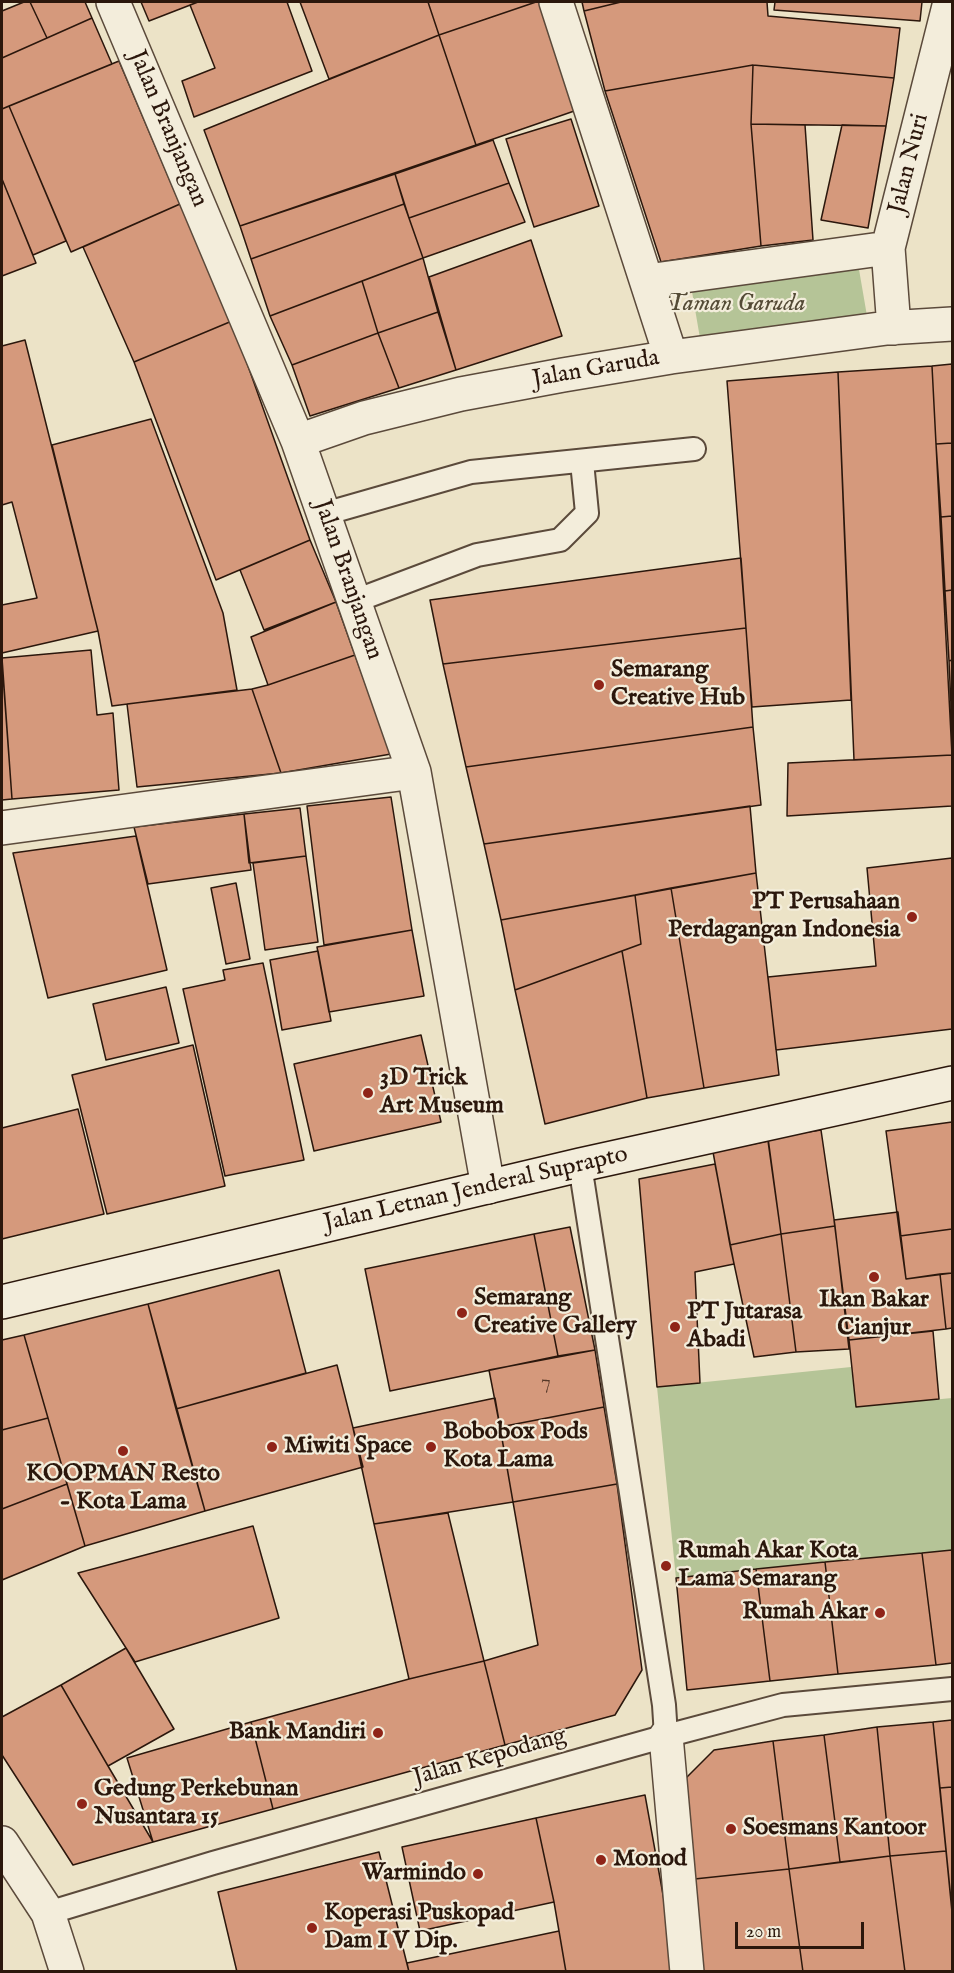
<!DOCTYPE html>
<html>
<head>
<meta charset="utf-8">
<style>
  body { margin:0 }
  #map { position:relative; width:954px; height:1973px; overflow:hidden; background:#ece3c7; font-family:"IM FELL English",serif }
  canvas { display:block }
  .frame { position:absolute; inset:0; border:3px solid #2b170c; pointer-events:none }
  .scale { position:absolute; left:735px; top:1922px; width:129px; height:27px; box-sizing:border-box; border:3px solid #2b170c; border-top:0; padding-left:8px; font-size:18px; line-height:21px; white-space:nowrap; color:#2b170c; -webkit-text-stroke:4px #f3eddb; paint-order:stroke }
</style>
</head>
<body>
<div id="map">
<canvas width="954" height="1973"></canvas>
<div class="frame"></div>
<div class="scale">20 m</div>
</div>
<script>
const g = document.querySelector('canvas').getContext('2d');
g.lineJoin = 'round';
function fillPath(path, color) { g.fillStyle = color; g.fill(path, 'evenodd'); }
function stroke(path, color, width, dash) { g.strokeStyle = color; g.lineWidth = width; g.lineCap = dash ? 'butt' : 'round'; g.setLineDash(dash || []); g.stroke(path); }
function drawText(font, color, halo, rows, align = 'center') {
  g.font = font + ' "IM FELL English",serif'; g.lineWidth = 4.5; g.setLineDash([]); g.textBaseline = 'middle'; g.strokeStyle = halo; g.fillStyle = color; for (const [text, x, y, turn = 0] of rows) {
    g.save(); g.translate(x, y); g.rotate((+turn || 0) * Math.PI / 180); g.textAlign = isNaN(turn) ? turn : align; if (halo) g.strokeText(text, 0, 0); g.fillText(text, 0, 0); g.restore();
  }
}
const green = new Path2D(`
  M856,252L867,316L701,344L690,280Z
  M851,1367L856,1407L952,1398V1663L687,1690L657,1387Z`);
const building = new Path2D(`
  M24,2H30L47,38L2,58V11Z
  M30,2H85L92,18L47,38Z
  M141,2H198L149,21Z
  M198,2H287L312,71L194,117L182,81L215,68L190,5Z
  M300,2H428L439,35L329,79Z
  M428,2H536L439,35Z
  M536,2H540L580,109L476,145L439,35Z
  M582,2H621L584,11Z
  M621,2H767L768,16L900,28L894,78L753,65L605,91L584,11Z
  M775,2H922L920,21L774,10Z
  M92,18L112,64L2,109V58Z
  M439,35L476,145L240,226L204,130Z
  M119,61L180,204L71,252L9,106Z
  M753,65L894,78L886,126L751,124Z
  M753,65L751,124L761,246L661,262L605,91Z
  M9,106L66,241L33,255L2,179V109Z
  M571,119L599,206L534,227L506,139Z
  M751,124L805,125L813,240L761,246Z
  M842,125L886,126L868,228L821,220Z
  M493,140L509,183L409,218L395,174Z
  M395,174L404,204L251,259L240,226Z
  M2,179L36,263L2,276Z
  M509,183L525,222L423,258L409,218Z
  M180,204L232,321L134,362L83,247Z
  M404,204L423,258L270,316L251,259Z
  M531,240L562,336L456,370L429,277Z
  M423,258L438,312L378,333L362,281Z
  M362,281L378,333L292,365L270,316Z
  M438,312L456,370L399,388L378,333Z
  M232,321L310,540L216,580L134,362Z
  M378,333L399,388L310,416L292,365Z
  M25,340L98,631L2,653V605L37,598L12,502L2,505V346Z
  M952,364V443L936,444L932,366Z
  M932,366L952,755L854,760L838,372Z
  M838,372L851,700L752,707L727,381Z
  M151,419L223,613L237,690L112,706L98,631L52,445Z
  M952,443V516L941,517L936,444Z
  M952,516V590L945,591L941,517Z
  M310,540L336,602L264,630L240,570Z
  M741,558L746,628L443,664L430,600Z
  M952,590V660L949,661L945,591Z
  M336,602L355,655L268,685L251,637Z
  M746,628L753,727L466,767L443,664Z
  M91,650L97,715L113,713L119,790L12,799L2,658Z
  M355,655L391,754L281,773L252,689L268,685Z
  M952,660V728L949,661Z
  M2,662L12,799L2,800Z
  M252,689L281,773L137,787L127,704Z
  M753,727L761,805L484,844L466,767Z
  M952,755V806L787,816L788,763Z
  M391,797L412,930L324,945L307,806Z
  M750,806L756,873L501,920L484,844Z
  M300,808L306,856L249,863L244,814Z
  M244,814L251,870L148,884L134,827Z
  M136,836L167,970L48,998L13,853Z
  M306,856L318,942L265,950L253,863Z
  M952,858V1029L776,1050L768,977L876,966L867,868Z
  M756,873L779,1075L704,1088L671,888Z
  M236,883L250,959L226,964L211,888Z
  M671,888L704,1088L647,1098L622,951L641,944L635,895Z
  M635,895L641,944L515,990L501,920Z
  M412,930L424,996L329,1012L317,947Z
  M318,951L331,1021L282,1030L270,960Z
  M622,951L647,1098L545,1124L515,990Z
  M263,963L304,1160L225,1176L183,989L225,980L223,970Z
  M166,987L179,1043L106,1060L93,1004Z
  M421,1035L441,1122L314,1151L294,1064Z
  M193,1045L225,1186L107,1214L72,1075Z
  M78,1109L104,1214L2,1239V1128Z
  M952,1122V1229L900,1236L886,1131Z
  M821,1130L835,1226L781,1234L768,1138Z
  M768,1141L781,1234L730,1245L713,1152Z
  M715,1164L734,1264L695,1272L700,1383L657,1387L639,1179Z
  M898,1212L906,1279L940,1274L946,1329L849,1340L834,1220Z
  M835,1226L849,1349L796,1352L781,1234Z
  M570,1227L595,1350L558,1356L534,1234Z
  M952,1229V1273L906,1279L900,1236Z
  M534,1234L558,1356L390,1391L365,1269Z
  M781,1234L796,1352L754,1357L730,1245Z
  M279,1270L306,1373L176,1409L148,1304Z
  M952,1273V1328L946,1329L940,1274Z
  M148,1304L205,1511L85,1546L24,1335Z
  M933,1331L939,1399L856,1407L849,1340Z
  M24,1335L48,1418L2,1430V1340Z
  M595,1350L604,1407L500,1427L489,1370Z
  M337,1365L363,1467L205,1511L176,1409Z
  M495,1398L513,1502L374,1524L353,1428Z
  M604,1407L617,1484L513,1502L500,1427Z
  M48,1418L67,1484L2,1509V1430Z
  M67,1484L85,1546L2,1580V1509Z
  M617,1484L642,1670L615,1715L505,1745L484,1661L538,1645L513,1502Z
  M448,1513L484,1661L409,1679L374,1524Z
  M253,1526L279,1618L135,1662L78,1573Z
  M952,1550V1663L936,1665L922,1553Z
  M922,1553L936,1665L838,1674L825,1562Z
  M825,1562L838,1674L770,1681L756,1569Z
  M756,1569L770,1681L687,1690L676,1578Z
  M126,1648L174,1729L108,1766L61,1685Z
  M484,1661L505,1745L273,1809L251,1722L409,1679Z
  M61,1685L108,1766L153,1842L73,1865L2,1755V1717Z
  M952,1720V1787L940,1788L933,1722Z
  M251,1722L273,1809L153,1842L127,1758Z
  M933,1722L946,1851L890,1856L877,1727Z
  M877,1727L890,1856L840,1862L824,1735Z
  M824,1735L840,1862L789,1869L773,1741Z
  M773,1741L789,1869L685,1880L674,1790L714,1750Z
  M952,1787V1900H951L940,1788Z
  M645,1795L677,1972H566L554,1902L536,1818Z
  M536,1818L554,1902L420,1931L402,1847Z
  M946,1851L952,1912V1972H905L890,1856Z
  M379,1852L409,1972H237L218,1892Z
  M890,1856L905,1972H803L789,1869Z
  M789,1869L803,1972H696L685,1880Z
  M559,1931L566,1972H409L407,1963Z`);
const service = new Path2D(`
  M324,514L471,472L694,449
  M355,601L477,555L560,540L587,513L582,462
  M580,1165L664,1705L666,1736
  M48,1913L213,1863L666,1736L783,1705L952,1689`);
const minor = new Path2D(`
  M113,2L298,441L414,772L488,1187
  M556,2L671,357
  M647,281L888,248
  M894,328L888,248L950,2
  M298,441L364,418L461,394L563,375L671,357L887,328L952,324
  M2,828L414,772
  M666,1736L687,1972`);
const tertiary = new Path2D(`
  M2,1843L48,1913L67,1972`);
const secondary = new Path2D(`
  M2,1302L580,1165L952,1083`);
const markers = [
  [599,685,6,"#8f2418"],
  [912,917,6,"#8f2418"],
  [368,1093,6,"#8f2418"],
  [874,1277,6,"#8f2418"],
  [462,1313,6,"#8f2418"],
  [675,1327,6,"#8f2418"],
  [272,1447,6,"#8f2418"],
  [431,1447,6,"#8f2418"],
  [123,1451,6,"#8f2418"],
  [666,1566,6,"#8f2418"],
  [880,1613,6,"#8f2418"],
  [378,1733,6,"#8f2418"],
  [82,1804,6,"#8f2418"],
  [731,1829,6,"#8f2418"],
  [601,1860,6,"#8f2418"],
  [478,1874,6,"#8f2418"],
  [312,1928,6,"#8f2418"]
];
const numberNames = [
  ["7",546,1384]
];
const streetNames = [
  ["Jalan Branjangan",167,129,67],
  ["Jalan Nuri",910,164,-76],
  ["Jalan Garuda",596,370,-10],
  ["Jalan Branjangan",347,580,71],
  ["Jalan Letnan Jenderal Suprapto",476,1190,-13],
  ["Jalan Kepodang",490,1758,-16]
];
const parkNames = [
  ["Taman Garuda",736,305]
];
const poiNames = [
  ["Semarang",611,671],
  ["Creative Hub",611,699],
  ["PT Perusahaan",900,903,"right"],
  ["Perdagangan Indonesia",900,931,"right"],
  ["3D Trick",380,1079],
  ["Art Museum",380,1107],
  ["Semarang",474,1299],
  ["Creative Gallery",474,1327],
  ["Ikan Bakar",874,1301,"center"],
  ["Cianjur",874,1329,"center"],
  ["PT Jutarasa",687,1313],
  ["Abadi",687,1341],
  ["Bobobox Pods",443,1433],
  ["Kota Lama",443,1461],
  ["Miwiti Space",284,1447],
  ["KOOPMAN Resto",123,1475,"center"],
  ["- Kota Lama",123,1503,"center"],
  ["Rumah Akar Kota",678,1552],
  ["Lama Semarang",678,1580],
  ["Rumah Akar",868,1613,"right"],
  ["Bank Mandiri",366,1733,"right"],
  ["Gedung Perkebunan",94,1790],
  ["Nusantara 15",94,1818],
  ["Soesmans Kantoor",743,1829],
  ["Monod",613,1860],
  ["Warmindo",466,1874,"right"],
  ["Koperasi Puskopad",324,1914],
  ["Dam I V Dip.",324,1942]
];
fillPath(green, '#b5c497');
fillPath(building, '#d5997c');
stroke(building, '#2b170c', 1.5);
stroke(service, '#5b4a3b', 26);
stroke(minor, '#5b4a3b', 36);
stroke(tertiary, '#5b4a3b', 36);
stroke(secondary, '#2b170c', 36);
stroke(service, '#f3eddb', 22);
stroke(minor, '#f3eddb', 33);
stroke(tertiary, '#f3eddb', 33);
stroke(secondary, '#f3eddb', 33);
for (const [x, y, r, color] of markers) { const dot = new Path2D(); dot.arc(x, y, r, 0, 2 * Math.PI); g.fillStyle = color; g.fill(dot); stroke(dot, '#f3eddb', 2); }
drawText('21px', '#563828', null, numberNames);
drawText('24px', '#2b170c', '#f3eddb', streetNames);
drawText('italic 24px', '#544b36', '#f3eddb', parkNames);
drawText('bold 24px', '#2b170c', '#f3eddb', poiNames, 'left');
</script>
</body>
</html>
